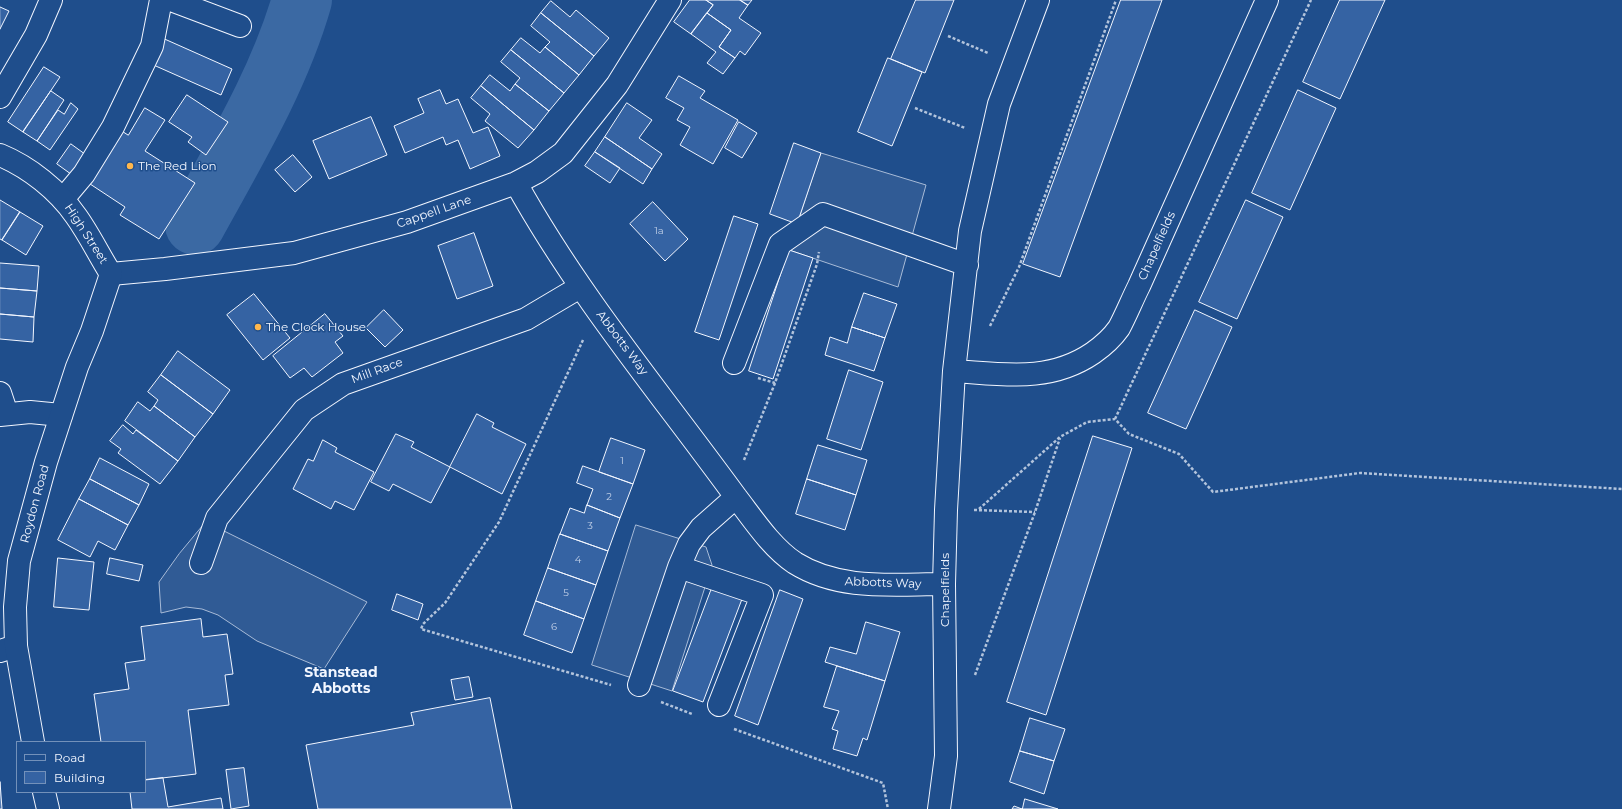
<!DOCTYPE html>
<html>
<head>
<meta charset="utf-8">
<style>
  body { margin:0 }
  #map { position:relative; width:1622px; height:809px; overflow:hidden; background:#1f4e8c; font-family:Montserrat,sans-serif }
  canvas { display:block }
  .legend { position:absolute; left:16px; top:741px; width:130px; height:52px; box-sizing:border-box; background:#1f4e8c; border:1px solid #7391ba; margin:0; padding:5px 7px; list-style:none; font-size:12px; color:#f2f6ff }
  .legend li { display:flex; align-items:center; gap:8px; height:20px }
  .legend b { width:20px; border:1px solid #7391ba }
</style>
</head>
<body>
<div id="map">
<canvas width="1622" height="809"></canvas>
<ul class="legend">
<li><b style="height:5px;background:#1f4e8c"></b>Road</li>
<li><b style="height:11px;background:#3563a3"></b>Building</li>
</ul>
</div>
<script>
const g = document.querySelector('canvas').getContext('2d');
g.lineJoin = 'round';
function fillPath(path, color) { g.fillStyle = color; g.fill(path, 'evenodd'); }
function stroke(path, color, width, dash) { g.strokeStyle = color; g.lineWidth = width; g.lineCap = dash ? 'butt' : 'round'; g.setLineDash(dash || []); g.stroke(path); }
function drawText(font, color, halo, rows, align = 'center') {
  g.font = font + ' Montserrat,sans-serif'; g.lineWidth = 3; g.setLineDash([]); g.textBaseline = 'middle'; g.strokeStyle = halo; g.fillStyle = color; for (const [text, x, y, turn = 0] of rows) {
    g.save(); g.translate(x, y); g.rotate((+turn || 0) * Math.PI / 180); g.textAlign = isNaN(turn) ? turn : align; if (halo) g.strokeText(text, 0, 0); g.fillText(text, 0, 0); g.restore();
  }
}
const parking = new Path2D(`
  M821,153L926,185L898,287L789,250Z
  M206,522L367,602L324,669L257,641L218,615L202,609L186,607L161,613L159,582L179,554Z
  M636,525L706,547L712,565L672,691L592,665Z`);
const river = new Path2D(`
  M195,225C235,152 279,80 302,0`);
const building = new Path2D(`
  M690,0H706L713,5L691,34L674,22Z
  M706,0H740L748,5L739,18L761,33L745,55L740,51L735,58L719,47L731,30L707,13L713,5Z
  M740,0H752L748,5Z
  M916,0H954L925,73L891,59Z
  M1121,0H1162L1060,277L1023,264Z
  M1340,0H1385L1340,99L1303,82Z
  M551,1L570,17L576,10L609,38L594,56L541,13Z
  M0,7L9,11L0,29Z
  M541,13L594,56L579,75L545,47L550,42L531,26Z
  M707,13L731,30L719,47L735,58L723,74L707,63L716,52L691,34Z
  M160,37L232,69L221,95L149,63Z
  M521,38L540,53L545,47L579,75L564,93L511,50Z
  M511,50L564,93L549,111L515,84L520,78L501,62Z
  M888,58L922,72L892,146L858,132Z
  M44,67L60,77L23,132L8,122Z
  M490,75L510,91L515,84L549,111L534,130L481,86Z
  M679,76L705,91L700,98L738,120L713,164L680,145L690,127L677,120L684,108L666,98Z
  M481,86L534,130L518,148L485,121L490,114L471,98Z
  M440,90L446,104L458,99L473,133L488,127L500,156L470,169L458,140L446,145L443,137L405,153L394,126L424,113L418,99Z
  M1298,90L1336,108L1290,210L1252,193Z
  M51,91L64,100L37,141L23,132Z
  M187,95L228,122L206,155L188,142L192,137L169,122Z
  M71,103L78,109L50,150L37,141L58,110L64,114Z
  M627,103L652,120L639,138L662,154L652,169L605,137Z
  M145,108L165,120L145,151L195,183L159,239L120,215L125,207L84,180L117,128L128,135Z
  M371,117L387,155L329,179L313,141Z
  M739,122L757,133L742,158L725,148Z
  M605,137L652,169L643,184L595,152Z
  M794,143L821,153L797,224L770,214Z
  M71,144L89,157L75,177L57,164Z
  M595,152L620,168L610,183L585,166Z
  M293,155L312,177L295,192L275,170Z
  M0,200L20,212L2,240L0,239Z
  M1246,200L1283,217L1237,319L1199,302Z
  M653,202L688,239L665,261L630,224Z
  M20,212L43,226L26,255L2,240Z
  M734,216L758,224L719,340L695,332Z
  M474,233L493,286L457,299L438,246Z
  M789,250L813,258L773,379L749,371Z
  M0,263L39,266L37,291L0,288Z
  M0,288L37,291L34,317L0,314Z
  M864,293L897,304L885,338L852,327Z
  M254,294L290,338L263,360L227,315Z
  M384,310L403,330L385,347L366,328Z
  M1195,310L1232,327L1186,429L1148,413Z
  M0,314L34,317L33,342L0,339Z
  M325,314L343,336L335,342L343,353L312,377L304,368L290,378L273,356Z
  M852,327L885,338L874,371L825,355L830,337L847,343Z
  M178,351L230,390L213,414L161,375Z
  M849,370L883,382L861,450L827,439Z
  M161,375L213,414L195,437L154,406L158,400L148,392Z
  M138,402L150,411L154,406L195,437L178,461L125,421Z
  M477,414L494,423L492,427L526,444L502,494L450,467Z
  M123,425L133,434L136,430L178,461L160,484L118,453L121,449L110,441Z
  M396,434L414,442L411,447L450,467L431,503L393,484L389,491L371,482Z
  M1093,436L1132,448L1046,715L1007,702Z
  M611,438L645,450L633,484L599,472Z
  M323,440L337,448L335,452L374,472L354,510L335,501L331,509L293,489L308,459L313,461Z
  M818,445L867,460L856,495L807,479Z
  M100,458L149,484L139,505L90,479Z
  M583,466L633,484L620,518L587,505L593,489L577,483Z
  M90,479L139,505L128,525L79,499Z
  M807,479L856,495L845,530L796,514Z
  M79,499L128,525L115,550L98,541L90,557L58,540Z
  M587,505L620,518L608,551L560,534L570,508L584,513Z
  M560,534L608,551L596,585L548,568Z
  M58,558L94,562L89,610L54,607Z
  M110,558L143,565L139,581L107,574Z
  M548,568L596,585L584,619L536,601Z
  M712,588L742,599L703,702L673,691Z
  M780,590L803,599L758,725L735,716Z
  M397,594L423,604L418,620L392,610Z
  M536,601L584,619L572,653L524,635Z
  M201,619L203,637L227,634L233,674L225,675L229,705L188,710L196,774L145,780V742H101L94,694L129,689L125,663L145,660L141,627Z
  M866,622L900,632L885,681L825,662L830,647L856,654Z
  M837,666L885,681L867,740L863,738L857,756L833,749L838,731L832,729L839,711L824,707Z
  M469,677L473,697L455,700L451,680Z
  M490,698L512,809H318L306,745L414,725L411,713Z
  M1030,718L1065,729L1054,761L1020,751Z
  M1020,751L1054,761L1044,794L1010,782Z
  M244,768L249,806L231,809L226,770Z
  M163,778L168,807L221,798L223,809H132L130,792H145V780Z
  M0,782L2,809H0Z
  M1025,799L1058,809H1012L1014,806L1022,809Z`);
const path = new Path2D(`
  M948,36L988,53
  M915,108L965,128
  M990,326L1019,267L1116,0
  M583,340L499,522L445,603L423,624L421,629L611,685
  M758,378L775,383
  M1115,419L1311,0
  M744,460L775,383L817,264L819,252
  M979,509L1060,437L1087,422L1115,419L1129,434L1179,454L1213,492L1360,473L1622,489
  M974,510L1035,512
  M975,675L1035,512L1060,438
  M661,702L692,714
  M734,729L883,783L888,809`);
const minor = new Path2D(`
  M171,0L240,26
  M0,97L36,35L51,0
  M516,183C578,295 661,394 736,497C753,519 771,547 795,563C840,591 893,584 944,584
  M63,199L84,174L113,127L152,46L161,0
  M111,274L165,269L294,253L407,222L516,183L537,172L563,153L617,85L670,0
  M734,363L780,244L823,214L967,265
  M954,371C1003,374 1049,383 1093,353C1103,346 1112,338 1119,328C1126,315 1132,300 1139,286L1267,0
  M0,393L7,414
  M0,415L30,412L61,415
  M201,563L217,518L304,410L343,384L526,319L580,287
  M679,567L762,595L719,705
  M0,651L16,646
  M639,685L679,567L689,544L701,528L736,497
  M939,809L946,756L944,584L946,510L954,371L970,231L999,104L1038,0`);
const major = new Path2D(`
  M0,155C29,167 58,190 76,216C89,234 99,255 111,274L92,331L77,367L46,462L19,561L15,607L16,646L33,742
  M44,792L48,809`);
const markers = [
  [130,166,4,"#ffb74d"],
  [258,327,4,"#ffb74d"]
];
const numberNames = [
  ["1a",659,231],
  ["1",622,461],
  ["2",609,497],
  ["3",590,526],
  ["4",578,560],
  ["5",566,593],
  ["6",554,627]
];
const poiNames = [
  ["The Red Lion",138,166],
  ["The Clock House",266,327]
];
const streetNames = [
  ["Cappell Lane",434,212,-19],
  ["High Street",86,234,57],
  ["Chapelfields",1157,246,-66],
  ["Abbotts Way",622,343,53],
  ["Mill Race",377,371,-20],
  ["Roydon Road",35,504,-75],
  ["Abbotts Way",883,583,2],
  ["Chapelfields",945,590,-90]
];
const quarterNames = [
  ["Stanstead",341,673],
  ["Abbotts",341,689]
];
fillPath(parking, '#305b95');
stroke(parking, '#a8bbd7', 1);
stroke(river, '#3b69a3', 60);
fillPath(building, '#3563a3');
stroke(building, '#f2f6ff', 1);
stroke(minor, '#f2f6ff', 24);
stroke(major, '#f2f6ff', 24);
stroke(path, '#b3c4dc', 2.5, [3, 2]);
stroke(minor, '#1f4e8c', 22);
stroke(major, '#1f4e8c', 22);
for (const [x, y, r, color] of markers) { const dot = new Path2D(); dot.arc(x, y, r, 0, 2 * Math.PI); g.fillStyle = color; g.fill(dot); stroke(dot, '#1f4e8c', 1.5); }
drawText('10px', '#c3d1e8', null, numberNames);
drawText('12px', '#f2f6ff', '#1f4e8c', poiNames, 'left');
drawText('12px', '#f2f6ff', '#1f4e8c', streetNames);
drawText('bold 14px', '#f2f6ff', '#1f4e8c', quarterNames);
</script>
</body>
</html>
